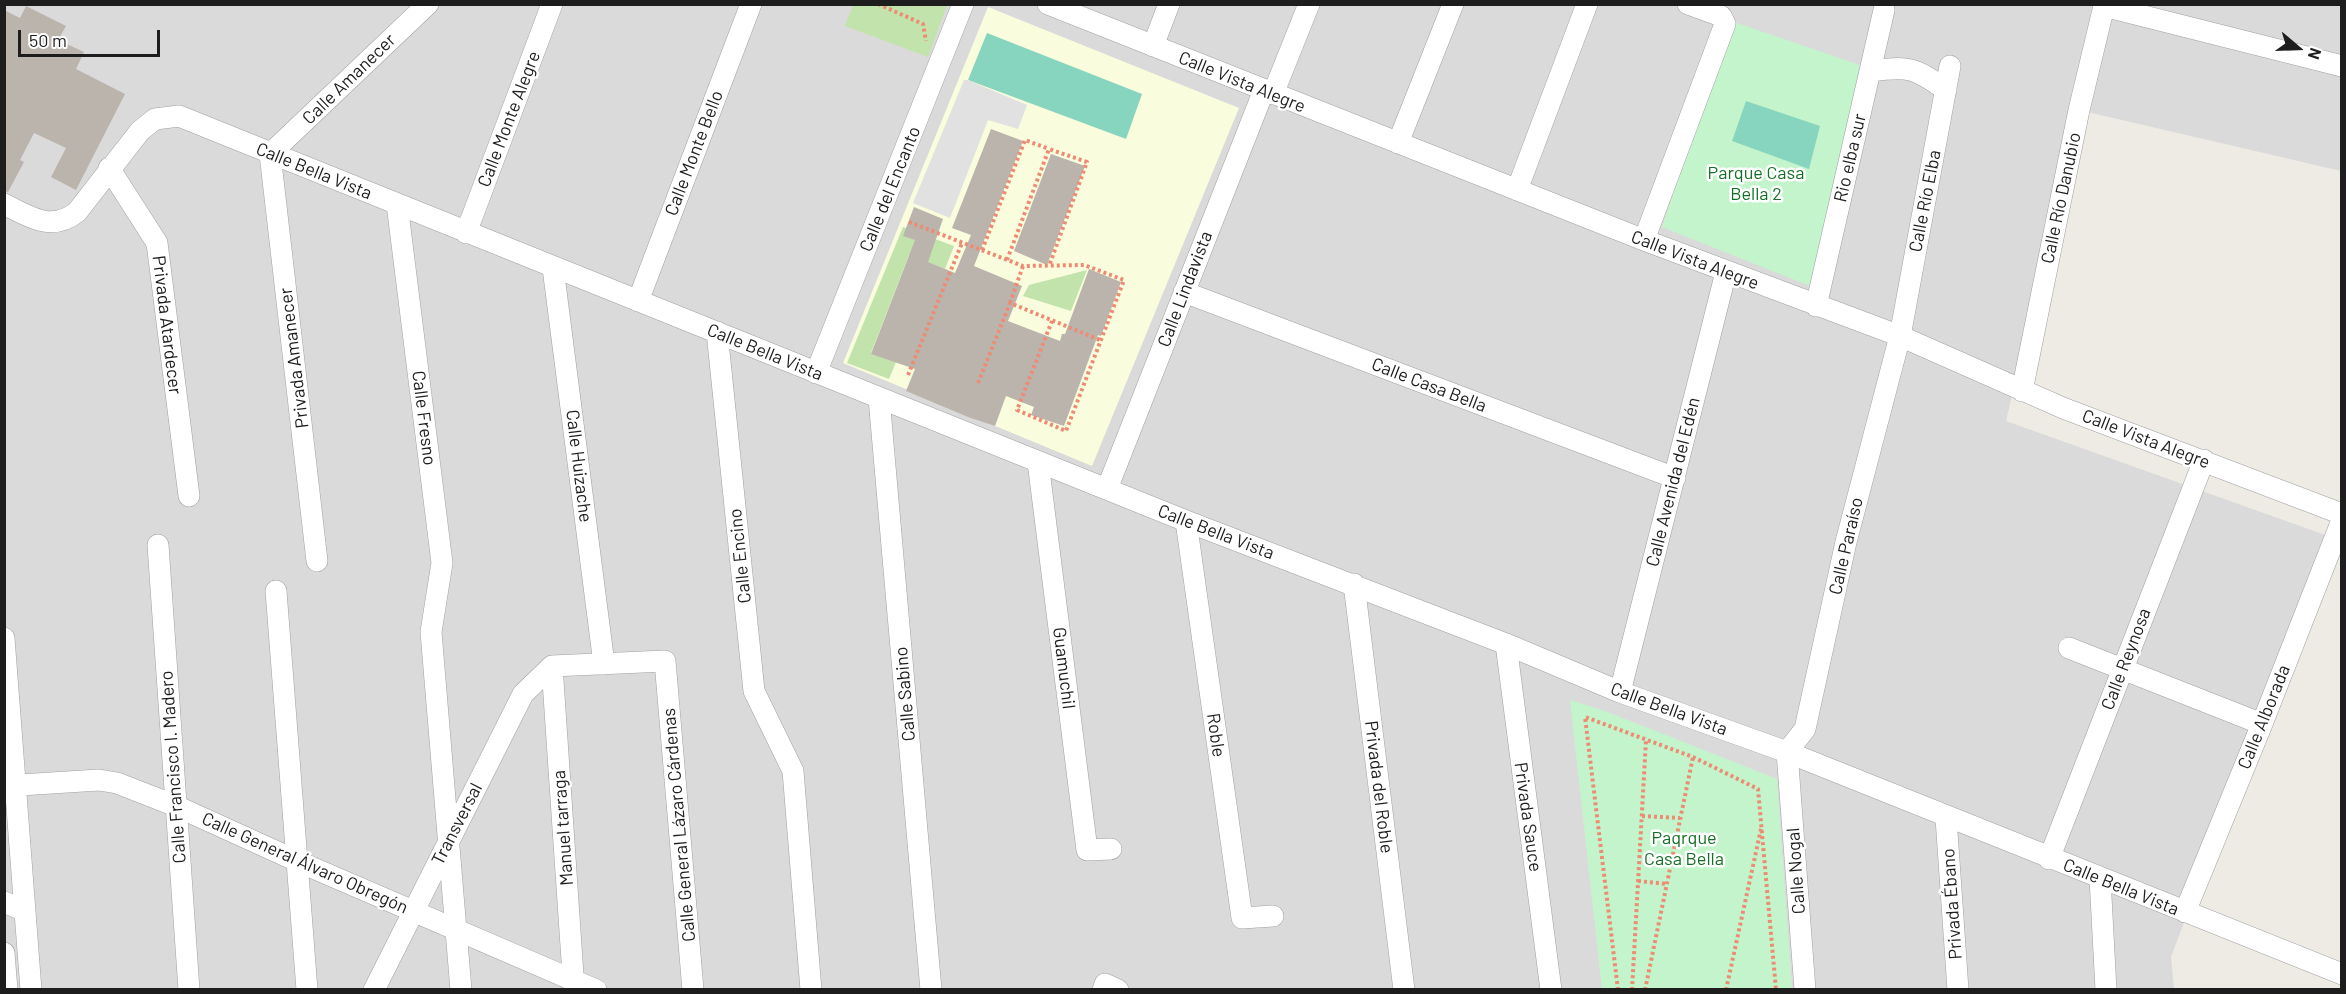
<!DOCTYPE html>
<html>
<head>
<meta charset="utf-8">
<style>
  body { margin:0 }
  #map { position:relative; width:2346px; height:994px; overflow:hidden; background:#edebe3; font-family:Barlow,sans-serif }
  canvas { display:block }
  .frame { position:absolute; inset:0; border:6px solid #1d1d1d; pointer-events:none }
  .north { position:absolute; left:2268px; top:18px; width:60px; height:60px; -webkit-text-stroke:4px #fff; paint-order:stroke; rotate:109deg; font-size:16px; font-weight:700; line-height:24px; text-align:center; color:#1d1d1d }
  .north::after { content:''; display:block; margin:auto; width:21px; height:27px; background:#1d1d1d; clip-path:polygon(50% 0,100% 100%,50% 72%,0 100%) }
  .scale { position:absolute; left:18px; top:30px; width:142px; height:27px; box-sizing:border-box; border:3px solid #1d1d1d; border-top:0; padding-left:8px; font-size:18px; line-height:21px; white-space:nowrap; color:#1d1d1d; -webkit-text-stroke:4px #fff; paint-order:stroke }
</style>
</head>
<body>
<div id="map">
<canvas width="2346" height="994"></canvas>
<div class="frame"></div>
<div class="north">N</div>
<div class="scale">50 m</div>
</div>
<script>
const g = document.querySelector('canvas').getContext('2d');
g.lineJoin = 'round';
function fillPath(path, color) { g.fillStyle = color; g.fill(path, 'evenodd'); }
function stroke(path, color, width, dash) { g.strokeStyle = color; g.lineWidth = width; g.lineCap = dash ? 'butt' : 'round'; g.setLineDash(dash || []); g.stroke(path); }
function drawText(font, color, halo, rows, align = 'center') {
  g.font = font + ' Barlow,sans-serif'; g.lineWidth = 5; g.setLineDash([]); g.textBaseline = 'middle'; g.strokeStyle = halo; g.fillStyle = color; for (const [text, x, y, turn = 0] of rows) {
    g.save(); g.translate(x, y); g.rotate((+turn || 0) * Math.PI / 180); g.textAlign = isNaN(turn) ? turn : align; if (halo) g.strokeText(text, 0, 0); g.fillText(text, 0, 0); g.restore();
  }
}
const residential = new Path2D(`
  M5,5H2341V171L2079,110L2006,421L2328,536L2171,957L2174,989L5,990Z`);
const education = new Path2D(`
  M988,7L1239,108L1092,466L843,363Z`);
const grass = new Path2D(`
  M853,5V4L947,5L928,57L845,26Z
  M903,227L954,246L945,269L909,255L871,353L896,362L889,379L847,363Z
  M1087,270L1071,311L1023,296L1029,285Z`);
const park = new Path2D(`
  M1731,21L1860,65L1810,286L1662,227Z
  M1570,700L1605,711L1777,779L1792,989H1602Z`);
const pitch = new Path2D(`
  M987,33L1142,94L1126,139L968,80Z
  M1746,101L1820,126L1809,169L1732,141Z`);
const parking = new Path2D(`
  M964,80H968L1027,105L1018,129L988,120L950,218L913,203Z`);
const building = new Path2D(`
  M26,6L66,26L58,40L84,52L76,69L125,94L76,190L51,177L66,148L34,133L20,160L24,162L8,192L4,191V10L20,18Z
  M991,129L1023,141L974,266L1022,286L1008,321L1060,341L1062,334H1065L1089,269L1121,282L1101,336L1098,335L1064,426L1031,415L1034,407L1006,396L995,426L968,417L906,391L915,369L871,354L915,240L903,236L914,207L943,219L928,262L955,273L971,235L952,228Z
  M1051,154L1085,166L1047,265L1014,251Z`);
const path = new Path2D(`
  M878,4L923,24L926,41
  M909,222L1023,266L1084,265L1124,280L1066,431L1017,410L1052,321
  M982,250L1025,140L1049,149
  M1007,260L1049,149L1087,162L1049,266
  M1010,303L1023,266
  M908,375L962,243
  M978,383L1010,303L1100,340
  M1642,816L1680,818
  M1638,881L1667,884
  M1618,990L1585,717L1693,757L1758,789L1776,990
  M1632,990L1646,740
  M1645,990L1693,757
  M1726,990L1761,829`);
const minor = new Path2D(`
  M1048,4L1644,240L1900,336L2063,408L2342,514
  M1153,46L1169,4
  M1870,71C1909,66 1914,67 1946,90
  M1273,94L1309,4
  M1398,143L1453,4
  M109,168L157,243L189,496
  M1517,190L1587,4
  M4,204C29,217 52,232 77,212L140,131L155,119L179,116L1186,521L1506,644L1620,692L1787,752L2342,974
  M397,204L442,563L431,632L461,990
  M466,233L552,4
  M1644,240L1725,24L1721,16L1688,4
  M553,268L604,664
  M1184,292L1675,478
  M638,301L751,4
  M1816,306L1884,10
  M717,332L754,691L793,771L811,990
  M816,373L963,4
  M2022,391L2079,110L2104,6L2342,66
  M879,398L931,990
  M1038,462L1087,850L1111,849
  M1107,489L1264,90
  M1186,521L1242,918L1273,916
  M158,545L189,990
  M317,561L270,154L428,4
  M1354,584L1404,990
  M276,591L307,990
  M4,638L31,990
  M1506,644L1551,990
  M2069,648L2262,724
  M552,666L665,661L693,990
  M552,666L574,990
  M1620,692L1726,272
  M1787,752L1805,729L1846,542L1900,336L1950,66
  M1787,752L1805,990
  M4,786L99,780L117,783L176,806L297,861L596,990
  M1946,818L1958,990
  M2049,859L2204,460
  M2100,878L2106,990
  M4,902L25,911
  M2185,912L2262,724L2342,520
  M4,953L7,990
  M374,990L523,694L552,666
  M1103,990L1105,984L1118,990`);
const streetNames = [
  ["Calle Amanecer",349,79,-44],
  ["Calle Vista Alegre",1242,82,22],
  ["Calle Monte Alegre",509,119,-69],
  ["Calle Monte Bello",694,153,-69],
  ["Rio elba sur",1850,158,-77],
  ["Calle Bella Vista",314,171,22],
  ["Calle del Encanto",890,189,-68],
  ["Calle Río Danubio",2061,198,-78],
  ["Calle Río Elba",1925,201,-79],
  ["Calle Vista Alegre",1695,260,21],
  ["Calle Lindavista",1185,289,-69],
  ["Privada Atardecer",167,325,83],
  ["Calle Bella Vista",765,352,22],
  ["Privada Amanecer",294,358,-97],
  ["Calle Casa Bella",1429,385,21],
  ["Calle Fresno",424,418,83],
  ["Calle Vista Alegre",2146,439,21],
  ["Calle Huizache",579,466,83],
  ["Calle Avenida del Edén",1673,482,-76],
  ["Calle Bella Vista",1216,532,21],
  ["Calle Paraíso",1846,546,-77],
  ["Calle Encino",740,556,-96],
  ["Calle Reynosa",2126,659,-69],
  ["Guamuchil",1064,668,83],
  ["Calle Sabino",905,694,-95],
  ["Calle Bella Vista",1669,709,20],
  ["Calle Alborada",2264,717,-68],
  ["Roble",1216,735,82],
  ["Calle Francisco I. Madero",173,767,-94],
  ["Privada del Roble",1379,787,83],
  ["Privada Sauce",1528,817,82],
  ["Transversal",457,824,-63],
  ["Calle General Lázaro Cárdenas",679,825,-95],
  ["Manuel tarraga",563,828,-94],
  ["Calle General Álvaro Obregón",305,863,24],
  ["Calle Nogal",1796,871,-94],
  ["Calle Bella Vista",2121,887,22],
  ["Privada Ébano",1952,904,-94]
];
const parkNames = [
  ["Parque Casa",1756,173],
  ["Bella 2",1756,194],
  ["Paqrque",1684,838],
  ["Casa Bella",1684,859]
];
fillPath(residential, '#dbdada');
fillPath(education, '#f9fcdd');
fillPath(grass, '#c3e3ad');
fillPath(park, '#c3f4cc');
fillPath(pitch, '#88d5bf');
fillPath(parking, '#e1e1e1');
fillPath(building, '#bab4ad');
stroke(minor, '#a1a1a1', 22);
stroke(path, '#ed8c74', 4, [3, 3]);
stroke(minor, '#fff', 21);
drawText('18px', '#1d1d1d', '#fff', streetNames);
drawText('18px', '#157025', '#fff', parkNames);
</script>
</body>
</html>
